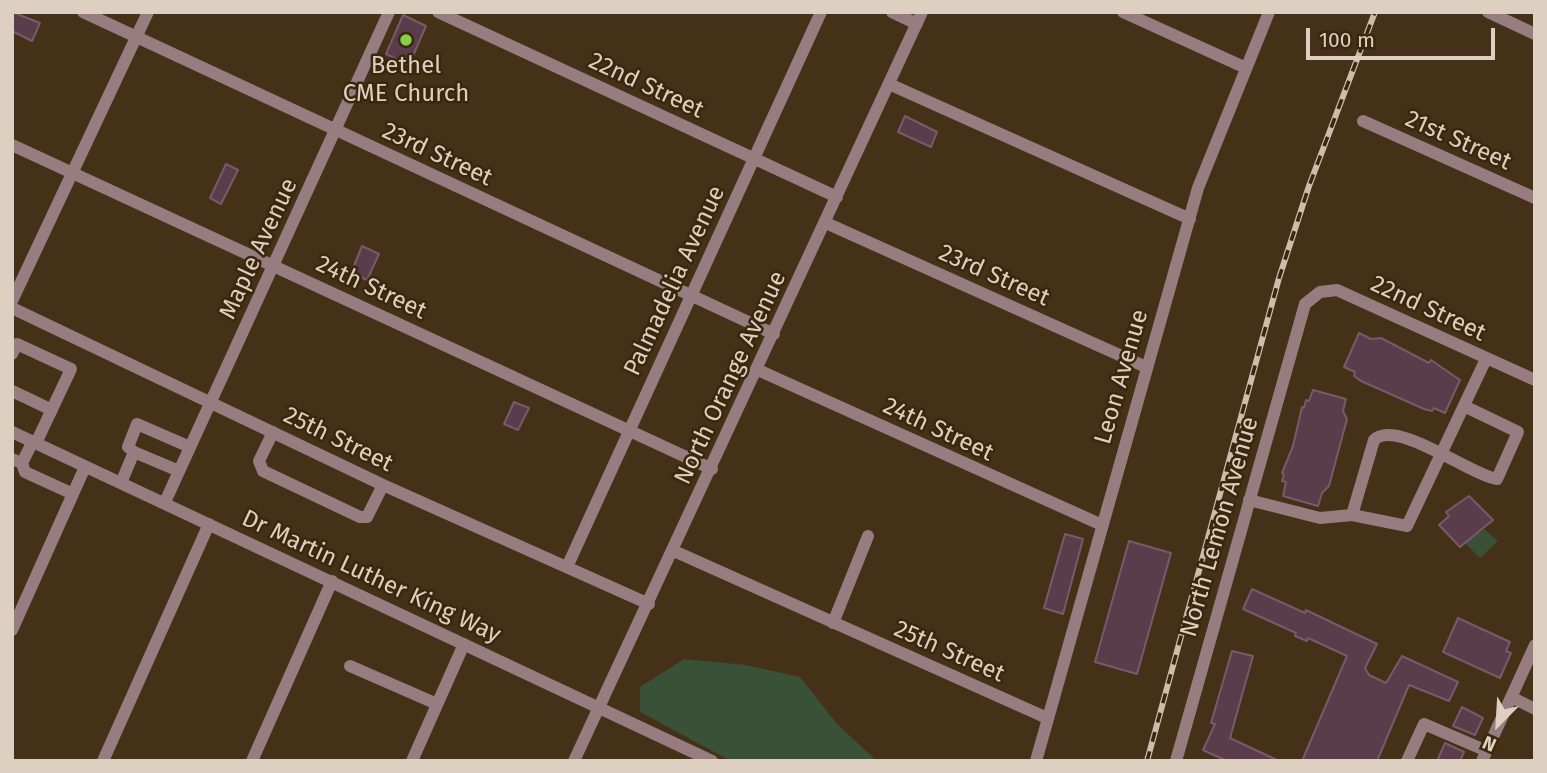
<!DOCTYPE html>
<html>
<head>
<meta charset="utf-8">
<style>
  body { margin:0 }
  #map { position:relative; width:1547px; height:773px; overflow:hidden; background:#453117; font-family:"Fira Sans",sans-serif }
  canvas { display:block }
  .frame { position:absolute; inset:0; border:14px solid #ddd0c1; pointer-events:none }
  .north { position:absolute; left:1463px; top:689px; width:70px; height:70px; -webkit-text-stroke:5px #3b270d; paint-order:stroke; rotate:204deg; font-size:19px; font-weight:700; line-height:28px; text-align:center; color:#ddd0c1 }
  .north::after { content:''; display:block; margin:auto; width:24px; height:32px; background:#ddd0c1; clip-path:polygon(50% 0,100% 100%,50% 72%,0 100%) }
  .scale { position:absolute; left:1306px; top:28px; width:189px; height:32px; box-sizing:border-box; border:4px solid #ddd0c1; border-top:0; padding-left:9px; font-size:21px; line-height:24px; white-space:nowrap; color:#ddd0c1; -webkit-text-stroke:5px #3b270d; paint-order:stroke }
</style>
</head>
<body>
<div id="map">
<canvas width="1547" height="773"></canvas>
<div class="frame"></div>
<div class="north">N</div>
<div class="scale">100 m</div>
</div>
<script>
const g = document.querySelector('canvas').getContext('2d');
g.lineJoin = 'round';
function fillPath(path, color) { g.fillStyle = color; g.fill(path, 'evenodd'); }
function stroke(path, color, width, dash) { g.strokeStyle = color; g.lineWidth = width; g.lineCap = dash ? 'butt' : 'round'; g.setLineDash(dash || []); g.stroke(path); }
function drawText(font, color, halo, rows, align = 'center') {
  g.font = font + ' "Fira Sans",sans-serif'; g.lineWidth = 5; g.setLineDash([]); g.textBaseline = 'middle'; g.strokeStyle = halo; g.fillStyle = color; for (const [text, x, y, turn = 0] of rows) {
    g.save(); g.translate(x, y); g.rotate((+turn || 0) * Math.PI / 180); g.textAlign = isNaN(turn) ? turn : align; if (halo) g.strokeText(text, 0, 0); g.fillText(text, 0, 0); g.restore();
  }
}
const green = new Path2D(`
  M1484,529L1498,541L1480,558L1465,543L1479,530L1481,532Z
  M684,659L746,665L800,677L838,725L877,761H731L640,712V687Z`);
const building = new Path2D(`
  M12,12L40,23L32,41L12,31Z
  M403,15L426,26L409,65L386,54Z
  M905,116L937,132L931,147L898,132Z
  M226,164L238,170L221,204L210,198Z
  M362,246L379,254L367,280L351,273Z
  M1359,333L1371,339L1381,338L1429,363L1431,360L1460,380L1445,413L1434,408L1432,411L1424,409L1361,381L1354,376L1355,372L1344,367Z
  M1313,390L1346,399L1343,411L1347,419L1329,486L1322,493L1318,506L1283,496L1286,482L1282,481L1284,474L1282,473L1293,446L1302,407L1304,408L1306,400L1309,401Z
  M514,402L529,408L518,430L504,424Z
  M1469,496L1493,520L1460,547L1439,525L1449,516L1446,512Z
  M1065,534L1083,539L1063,614L1044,608Z
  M1129,541L1171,553L1137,674L1095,662Z
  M1252,589L1305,613L1306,610L1377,644L1365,668L1369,675L1386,683L1402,656L1458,682L1449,701L1409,685L1377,761H1302L1347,656L1308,638L1307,641L1295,636L1296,633L1243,609Z
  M1458,618L1510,642L1506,651L1511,653L1500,678L1443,652Z
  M1232,651L1253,656L1230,738L1279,761H1227L1203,750L1215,724L1211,723Z
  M1462,707L1483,718L1475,735L1453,726Z
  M1445,743L1464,752L1460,761H1437Z`);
const minor = new Path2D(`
  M83,12L774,334
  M438,12L837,197
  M892,12L917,24
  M1123,12L1246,68
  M1488,12L1535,34
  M889,84L1190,219
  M1363,121L1535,198
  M12,145L712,469
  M826,223L1146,367
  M12,301L148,12
  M12,308L383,485L649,604
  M12,354L17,344L71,369L36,443
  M758,370L1102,525
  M12,391L52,410
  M12,432L712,761
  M273,432L259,461L263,471L360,517H367L383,485
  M134,452L128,447L137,424L190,447
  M12,459L22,463L33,441
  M22,463L25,472L73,494
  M121,483L134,452L179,471
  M1249,500L1320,518L1352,515L1407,526L1486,359
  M165,502L389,12
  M1352,515L1374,440C1396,418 1470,475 1497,479L1518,432L1464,406
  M674,551L1047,718
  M567,567L821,12
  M833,623L868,536
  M12,630L85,467
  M350,666L437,704
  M1511,697L1535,709
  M103,761L209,524
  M252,761L332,581
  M412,761L464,644
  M574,761L922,12
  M1036,761L1198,188L1269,12
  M1176,761L1305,304L1320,292L1337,290L1535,380
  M1407,761L1424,724L1487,751
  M1482,761L1535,645`);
const rail = new Path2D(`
  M1147,761L1279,278L1309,186L1375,12`);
const markers = [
  [406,40,7,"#8ace47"]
];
const poiNames = [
  ["Bethel",406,66],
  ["CME Church",406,94]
];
const streetNames = [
  ["22nd Street",646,86,25],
  ["21st Street",1458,141,24],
  ["23rd Street",437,155,25],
  ["Maple Avenue",259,249,-65],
  ["23rd Street",994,276,24],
  ["Palmadelia Avenue",675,281,-65],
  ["24th Street",371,288,25],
  ["22nd Street",1428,309,25],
  ["Leon Avenue",1122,377,-74],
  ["North Orange Avenue",731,378,-65],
  ["24th Street",938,430,25],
  ["25th Street",338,440,26],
  ["North Lemon Avenue",1220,527,-74],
  ["Dr Martin Luther King Way",371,577,25],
  ["25th Street",949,652,24]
];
fillPath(green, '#395137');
fillPath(building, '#5b3c4b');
stroke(building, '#7a596a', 2);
stroke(minor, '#977d80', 12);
stroke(rail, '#cbbead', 6);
stroke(rail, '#3b270d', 3.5, [10]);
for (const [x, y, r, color] of markers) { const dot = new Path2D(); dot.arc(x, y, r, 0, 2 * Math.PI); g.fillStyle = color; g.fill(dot); stroke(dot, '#3b270d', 2.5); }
drawText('24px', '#ddd0c1', '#3b270d', poiNames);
drawText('24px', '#ddd0c1', '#3b270d', streetNames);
</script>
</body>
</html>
